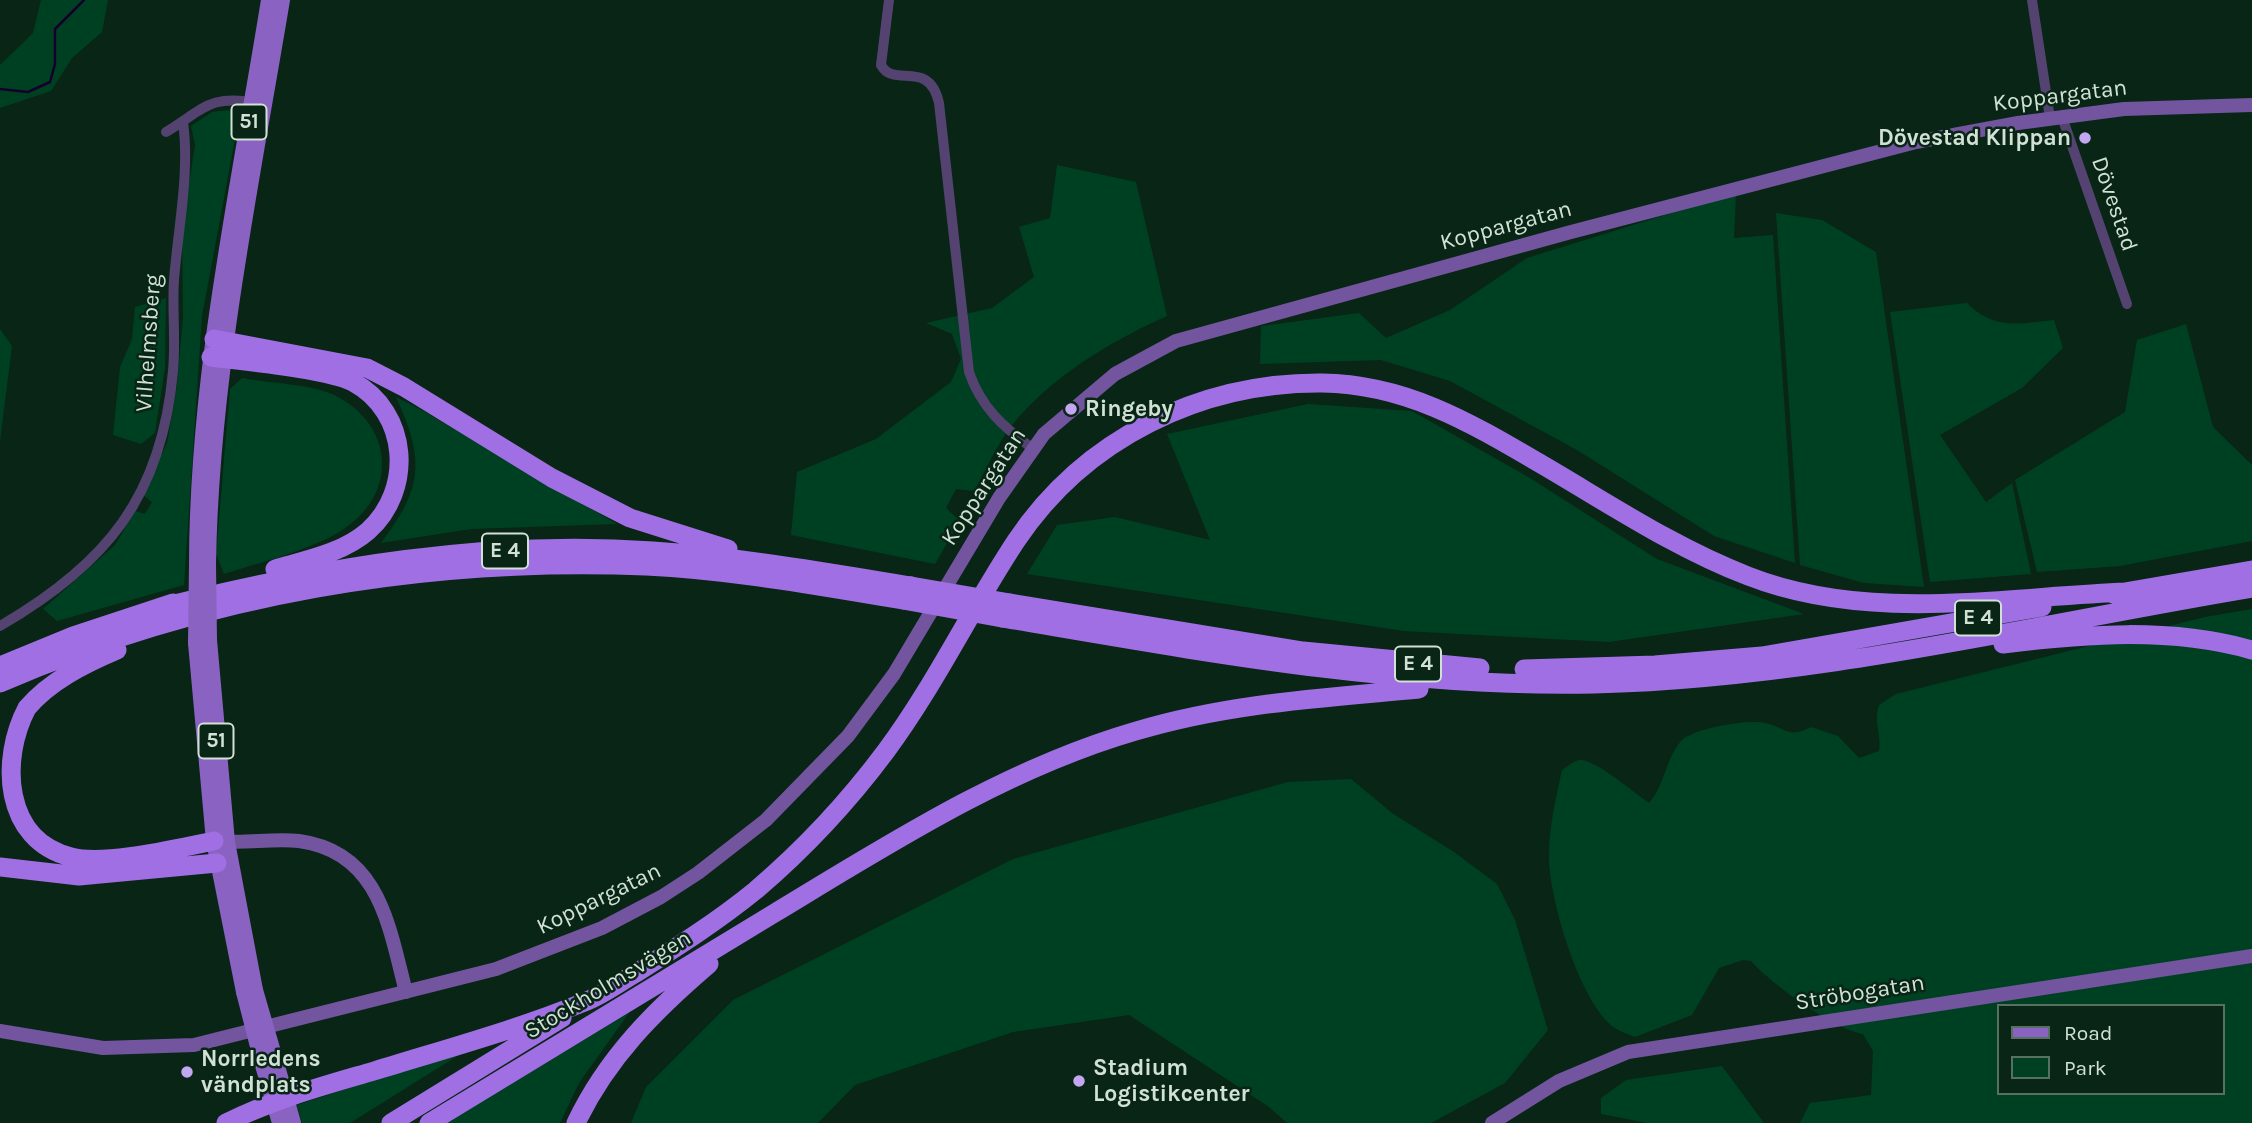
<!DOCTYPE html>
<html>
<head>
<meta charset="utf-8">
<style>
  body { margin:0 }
  #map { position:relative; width:2252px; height:1123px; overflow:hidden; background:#082515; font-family:Karla,sans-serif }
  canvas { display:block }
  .legend { position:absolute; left:1997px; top:1004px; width:228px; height:91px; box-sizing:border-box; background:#082515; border:2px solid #587062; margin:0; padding:9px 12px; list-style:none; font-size:21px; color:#d1e1d6 }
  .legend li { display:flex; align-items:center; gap:14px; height:35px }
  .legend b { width:35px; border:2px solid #587062 }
</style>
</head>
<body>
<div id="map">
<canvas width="2252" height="1123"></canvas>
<ul class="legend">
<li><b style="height:9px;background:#8a62c2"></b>Road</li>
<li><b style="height:19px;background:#004022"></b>Park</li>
</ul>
</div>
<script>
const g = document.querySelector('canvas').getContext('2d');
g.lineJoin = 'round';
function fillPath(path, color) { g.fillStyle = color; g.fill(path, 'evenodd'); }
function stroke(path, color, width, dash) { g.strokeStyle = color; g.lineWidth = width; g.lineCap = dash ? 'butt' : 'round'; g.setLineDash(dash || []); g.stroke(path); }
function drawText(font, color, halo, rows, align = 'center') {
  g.font = font + ' Karla,sans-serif'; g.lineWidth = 5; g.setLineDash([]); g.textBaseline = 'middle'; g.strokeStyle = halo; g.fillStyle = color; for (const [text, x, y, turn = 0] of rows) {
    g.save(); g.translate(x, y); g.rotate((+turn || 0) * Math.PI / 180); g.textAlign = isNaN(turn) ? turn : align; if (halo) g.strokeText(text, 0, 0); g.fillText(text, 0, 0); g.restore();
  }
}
const green = new Path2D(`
  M41,0H108L102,32L72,58L51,91L0,108V65L33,33Z
  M229,110L238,123L202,316L184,585L57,621L43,609L115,545L135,511L145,514L152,502L143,495L167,443L176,392L183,319L182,229L195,145L191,126L212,112Z
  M1057,165L1136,182L1167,316C1111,341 1052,376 1012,425C997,444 986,470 974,491L956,489L946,508L960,521L935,564L791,535L797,472L876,439L951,382L961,359L952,334L926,323L992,308L1034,277L1019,227L1050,218Z
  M1736,193L1734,238L1773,235L1795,563L1714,536L1577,450L1450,381L1381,360L1260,364L1261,326L1359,313L1386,338L1450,310L1527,258Z
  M1776,213L1822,220L1876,252L1924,587L1864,583L1800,565Z
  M166,298L165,368L155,433L141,444L113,435L120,367L132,339L135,307Z
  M1967,303C1994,330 2018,324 2054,320L2063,348L2022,388L1940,435L1986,502L2012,483L2031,574L1930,582L1890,312Z
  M2186,324L2213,427L2252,465V541L2120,566L2037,572L2015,480L2125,412L2137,340Z
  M0,329L12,346L0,441Z
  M242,378C268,383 309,384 332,394C395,423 400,496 339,532C310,550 258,563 224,574L216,554L230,389Z
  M396,397L420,409L617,524L471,529L381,543C423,488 425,460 396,397Z
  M1308,404L1412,411L1530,478L1657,559L1804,614L1609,642L1404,631L1027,574L1057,525L1115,517L1210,540L1167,434Z
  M2252,609V1123H1800L1810,1103L1871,1095L1873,1051L1863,1034C1834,1029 1771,984 1751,961L1743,960L1719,968L1692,1015L1635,1037C1628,1034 1621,1032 1615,1028C1580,1005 1548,896 1549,855C1549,827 1556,797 1562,770C1568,766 1575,759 1582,760C1600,763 1633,792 1649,803C1664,787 1666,758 1681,741C1693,728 1749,719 1765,723C1787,728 1788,739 1811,727L1838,736L1859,758L1879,751C1882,735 1873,722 1879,705L1896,694L2205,617ZM1998,1006H2222V1093H1998Z
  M1351,779L1392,813L1454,852L1497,884L1515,920L1548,1030L1505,1083L1431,1123H1287L1269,1107L1129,1015L1013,1032L855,1085L818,1123H631L646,1087L733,1000L1013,859L1288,782Z
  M629,1013L579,1083L560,1123H446Z
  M467,1050L350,1123H302L297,1105Z
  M1722,1066L1764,1123H1647L1601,1114V1098L1626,1080Z`);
const stream = new Path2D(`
  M0,89L28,92L50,82L55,64V29L84,0`);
const street = new Path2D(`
  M889,0L881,65C894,89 929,58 939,103L969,372C981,407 1003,427 1032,448
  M2032,0L2050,118
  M2062,117L2127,304
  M166,132C204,109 209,94 258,103
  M0,626C107,564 162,496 173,371C176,341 172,310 174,280C178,228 190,173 183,122`);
const secondary = new Path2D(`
  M218,841C245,844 272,838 299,841C380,852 389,927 406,992
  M0,1031L103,1048L194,1045L496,969L602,928L661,897L698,873L766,820L848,736L894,674L999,498L1044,434L1115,374L1176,341L1571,232L1916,142L2018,123L2124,109L2252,105
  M1492,1123L1559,1081L1628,1052L2252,956`);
const primary = new Path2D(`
  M208,564C211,375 251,187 282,0
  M197,566C197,376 239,187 269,0
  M209,640L227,842L255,990
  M196,643L214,841L244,992
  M273,1052L293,1123
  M262,1062L280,1123`);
const highway = new Path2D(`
  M214,339L367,368L404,387L552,478L630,518L728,549
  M211,357C242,361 328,369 353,382C409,412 414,490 368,531C343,553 306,560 275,569
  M2113,594L2252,570
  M1010,603L1303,651L1480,668
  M163,607C323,567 487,539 653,551C739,557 825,572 911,586
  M1002,618C1198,651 1394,688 1594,684C1813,679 2036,624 2252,588
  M2003,644C2087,634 2170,627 2252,650
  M117,650C84,664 50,681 27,708C0,759 3,840 71,857C105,866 178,848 214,841
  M0,666L73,636L173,603
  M1524,669L1655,665L1762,656L2042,607
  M0,683C203,595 425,557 646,566C732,570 818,586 903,600
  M0,867L79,876L217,863
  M226,1123C274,1099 323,1086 374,1071C445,1049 519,1029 587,1001C604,994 620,982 636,973C677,947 718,921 756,890C804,849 848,802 886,751C935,685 971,609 1016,541C1085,438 1201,382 1322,383C1406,384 1471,423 1541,464C1608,503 1675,548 1748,576C1868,623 2001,597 2126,592
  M391,1123L562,1018
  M429,1123C543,1053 659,984 773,914C889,844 1005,769 1136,731C1229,703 1323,698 1419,689
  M576,1123C607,1058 654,1011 709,964`);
const primaryBridge = new Path2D(`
  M208,564L209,640
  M196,643L197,566
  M255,990L273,1052
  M244,992L262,1062`);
const highwayBridge = new Path2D(`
  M911,586L1010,603
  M903,600L1002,618`);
const markers = [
  [2085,138,7,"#c3a7f2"],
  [1071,409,7,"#c3a7f2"],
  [187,1072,7,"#c3a7f2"],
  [1079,1081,7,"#c3a7f2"]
];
const shields = [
  [249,122,35],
  [505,551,46],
  [1978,618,46],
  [1418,664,46],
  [216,741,35]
];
const shieldNames = [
  ["51",249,122],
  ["E 4",505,551],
  ["E 4",1978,618],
  ["E 4",1418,664],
  ["51",216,741]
];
const streetNames = [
  ["Koppargatan",2060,96,-7],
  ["Dövestad",2114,204,71],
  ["Koppargatan",1506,226,-15],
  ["Vilhelmsberg",149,343,-86],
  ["Koppargatan",984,487,-57],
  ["Koppargatan",599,899,-26],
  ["Stockholmsvägen",608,985,-31],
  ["Ströbogatan",1860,993,-9]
];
const poiNames = [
  ["Dövestad Klippan",2071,138,"right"],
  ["Ringeby",1085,409],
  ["Norrledens",201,1059],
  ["vändplats",201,1085],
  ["Stadium",1093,1068],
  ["Logistikcenter",1093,1094]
];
fillPath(green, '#004022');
stroke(stream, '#14002b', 2.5);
stroke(street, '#544270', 10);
stroke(secondary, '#72559e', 14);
stroke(primary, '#8a62c2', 16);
stroke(highway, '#a06fe3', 19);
stroke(primaryBridge, '#8a62c2', 16);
stroke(highwayBridge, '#a06fe3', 19);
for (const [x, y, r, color] of markers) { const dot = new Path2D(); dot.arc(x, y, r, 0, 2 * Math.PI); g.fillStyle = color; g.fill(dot); stroke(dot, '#082515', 2.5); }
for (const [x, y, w] of shields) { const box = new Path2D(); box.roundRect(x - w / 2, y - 17.5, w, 35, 5); g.fillStyle = '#082515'; g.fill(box); stroke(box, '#d1e1d6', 2); }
drawText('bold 21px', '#d1e1d6', null, shieldNames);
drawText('23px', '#d1e1d6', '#082515', streetNames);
drawText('bold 23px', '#d1e1d6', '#082515', poiNames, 'left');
</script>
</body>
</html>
